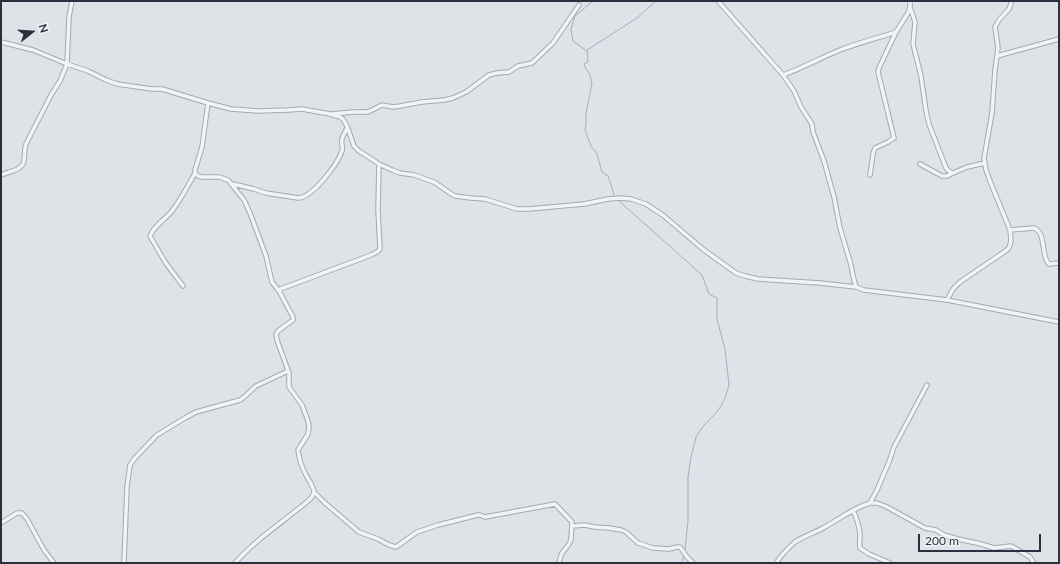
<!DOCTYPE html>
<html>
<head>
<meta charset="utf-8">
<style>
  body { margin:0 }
  #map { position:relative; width:1060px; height:564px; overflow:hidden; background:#dfe2e7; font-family:Lato,sans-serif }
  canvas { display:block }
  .frame { position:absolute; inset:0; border:2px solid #29303e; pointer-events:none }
  .north { position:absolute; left:12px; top:12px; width:40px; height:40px; -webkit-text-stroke:3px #eff1f5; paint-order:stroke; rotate:73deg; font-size:11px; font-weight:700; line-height:16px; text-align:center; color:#29303e }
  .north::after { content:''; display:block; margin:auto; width:14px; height:18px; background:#29303e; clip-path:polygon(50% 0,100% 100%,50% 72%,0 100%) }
  .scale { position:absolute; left:918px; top:534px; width:123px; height:18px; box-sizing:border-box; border:2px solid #29303e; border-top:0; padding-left:5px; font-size:12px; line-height:14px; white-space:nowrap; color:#29303e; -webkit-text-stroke:3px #eff1f5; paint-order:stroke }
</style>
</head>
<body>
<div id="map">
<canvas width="1060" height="564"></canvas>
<div class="frame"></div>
<div class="north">N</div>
<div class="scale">200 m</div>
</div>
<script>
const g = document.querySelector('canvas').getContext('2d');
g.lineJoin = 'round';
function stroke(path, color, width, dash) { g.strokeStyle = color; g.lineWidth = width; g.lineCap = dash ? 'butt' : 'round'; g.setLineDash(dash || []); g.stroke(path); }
const stream = new Path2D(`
  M587,51L573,41L571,29L575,16L593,1
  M615,198L608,176L602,172L597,154L591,146L585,130L586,124V114L592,83L590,75L585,67L584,64L588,62L587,50L637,18L656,1
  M618,200L702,275L709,294L717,298V319L725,349L729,385L725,398L721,406L716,413L704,425L696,437L691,457L688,477V521L685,550
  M682,563L684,555`);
const minor = new Path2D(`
  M718,1L783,75L794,91L801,107L812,124L813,132L824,161L834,197L840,228L851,265L853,276L856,287
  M910,7L915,22L913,44L921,76L926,111L929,124L946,168L950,172L953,173L967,167L985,163
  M1,42L33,50L67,64L88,71L106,80L117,84L152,89H162L208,103L231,109L258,111L288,110L302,109L330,114L340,117L343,119L347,126L354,146L359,151L370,158L379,164L392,170L400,173L414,175L434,182L450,193L455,196L471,198L485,199L517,209H529L584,204L608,199L621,198L631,199L646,204L664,216L704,250L736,273L745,276L758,279L820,283L856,287L864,290L947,300L1059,322
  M997,56L1059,39
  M783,75C803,68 820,58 840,50C858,43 877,38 896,32
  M208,103L202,147L195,170V173L198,176L202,177H219L228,180L244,200L250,213L266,256L272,282L279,291L293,317V320L278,331L276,335L278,343L289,373V387L302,405L308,421L309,427L308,434L298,450C299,458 302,468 306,475C309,481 313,485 314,492L312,497L308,501C283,522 256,539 235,563
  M332,114L353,112H368L382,105L393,107L400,106L422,102L444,100L453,98L466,92L489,75L497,73L509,72L518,66L532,63L553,43L579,5
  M920,164L942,176H947L953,173
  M1,175C9,171 23,171 24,160C25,155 24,150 26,144L51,95L60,81L67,64L69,17L72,1
  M870,175L873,154L875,148L888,142L894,138L878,72L879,68L896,32L908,13L910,7V1
  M233,184L254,189L266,193L298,198C312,198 337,165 342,151C343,147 341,143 342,139C343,135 346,132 347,127
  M1010,230L1034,228C1047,233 1040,255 1049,264L1059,263
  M183,286L165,262L150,236C154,225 165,220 172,211C181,199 188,186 195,173
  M278,290L371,255L377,252L380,249L378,210L379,164
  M947,300L953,289L960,282L1007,250C1012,245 1011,238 1010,230L990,181L986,170L984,158L992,113L995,70L998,48L995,27L999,20L1009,9L1012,1
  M314,492L325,503L359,532L378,539L389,545L396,547L417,532L438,525L478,515H480L485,517L555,504L572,522L571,540L569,544L562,553L559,562
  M870,503H877L887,507L925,528L936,530L944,535L958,539L981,544L994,548L1011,546L1030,557L1034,563
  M853,511C857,518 859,526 860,534C860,539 859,543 860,548L869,554L890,563
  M1,523L17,513H22L27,519L44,550L54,563
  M572,526L585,525L594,527L609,528L621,530L626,532L638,543L653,548L669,549L677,547H680L687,557L693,563
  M124,563L127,487L130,465L135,458L157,435L185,418L196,412L240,400L243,398L256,386L288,371
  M776,563C781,556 788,548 795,542C804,536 814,533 823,528C838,520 853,508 870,503L877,490L889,462L894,447L927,385`);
stroke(stream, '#9cb0c5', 1);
stroke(minor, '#a5a9b1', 5.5);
stroke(minor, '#f2f3f6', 3.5);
</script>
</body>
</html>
